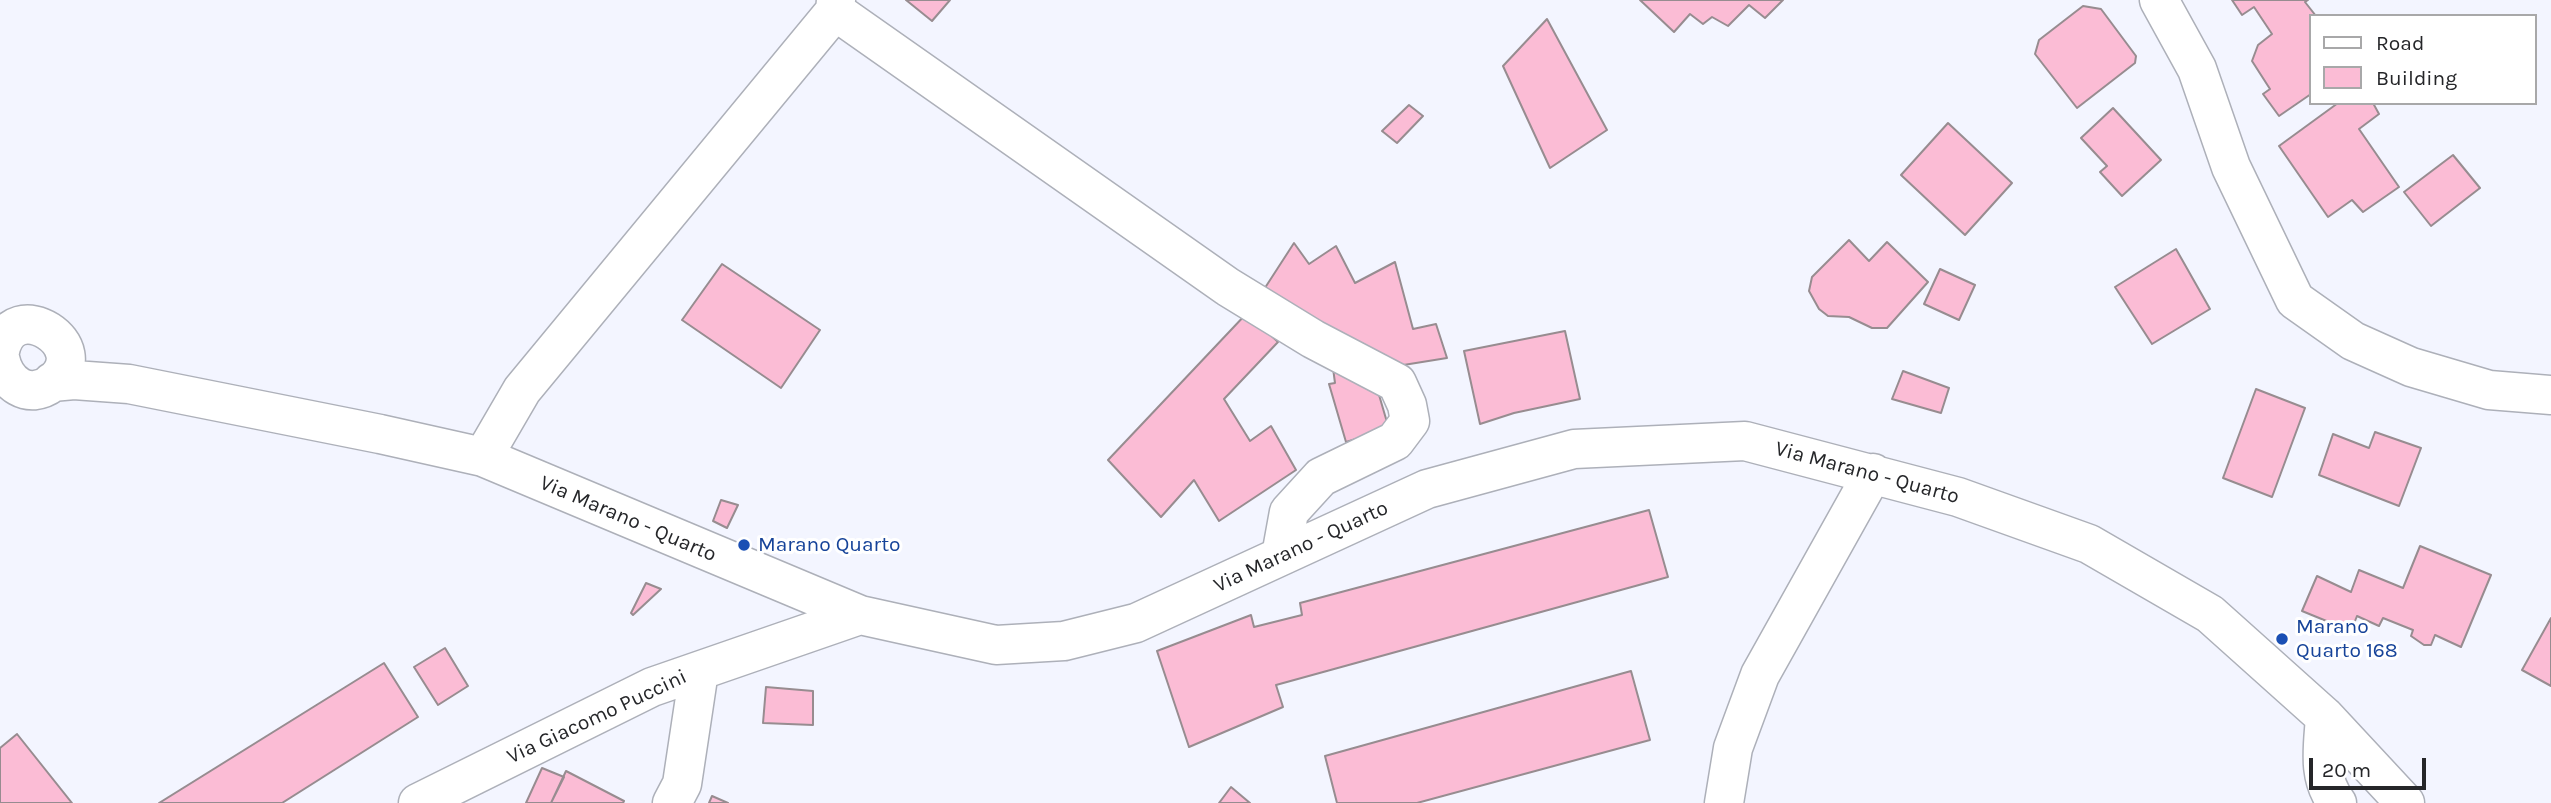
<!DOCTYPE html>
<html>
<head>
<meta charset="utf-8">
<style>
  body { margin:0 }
  #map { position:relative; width:2551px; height:803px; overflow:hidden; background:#f3f5ff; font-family:Karla,sans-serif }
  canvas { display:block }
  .legend { position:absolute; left:2309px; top:14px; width:228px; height:91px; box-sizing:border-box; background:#fff; border:2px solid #a8a8a9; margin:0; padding:9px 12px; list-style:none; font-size:21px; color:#252629 }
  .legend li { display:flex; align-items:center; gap:14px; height:35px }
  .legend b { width:35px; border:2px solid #a8a8a9 }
  .scale { position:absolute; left:2309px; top:758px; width:117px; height:32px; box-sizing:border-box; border:4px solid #252629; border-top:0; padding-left:9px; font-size:21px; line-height:24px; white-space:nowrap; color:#252629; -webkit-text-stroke:5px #fff; paint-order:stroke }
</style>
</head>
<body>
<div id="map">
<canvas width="2551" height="803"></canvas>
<ul class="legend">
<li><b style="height:9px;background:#fff"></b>Road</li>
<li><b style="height:19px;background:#fbbcd5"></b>Building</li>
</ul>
<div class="scale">20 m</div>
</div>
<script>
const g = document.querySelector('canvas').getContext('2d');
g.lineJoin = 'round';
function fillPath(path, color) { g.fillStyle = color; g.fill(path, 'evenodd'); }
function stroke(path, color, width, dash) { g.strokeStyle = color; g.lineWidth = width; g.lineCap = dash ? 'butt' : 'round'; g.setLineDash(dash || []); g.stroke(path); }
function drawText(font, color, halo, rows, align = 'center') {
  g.font = font + ' Karla,sans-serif'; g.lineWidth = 6; g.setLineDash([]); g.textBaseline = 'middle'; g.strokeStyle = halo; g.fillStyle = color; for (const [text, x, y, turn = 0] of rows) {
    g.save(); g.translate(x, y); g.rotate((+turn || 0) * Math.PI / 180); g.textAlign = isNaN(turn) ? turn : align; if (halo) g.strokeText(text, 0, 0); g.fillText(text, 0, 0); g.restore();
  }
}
const building = new Path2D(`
  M906,0H950L932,21Z
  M1640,0H1783L1765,18L1749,5L1728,26L1712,17L1703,24L1690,14L1674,32Z
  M2232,0H2308L2305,2L2316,16H2311V94L2279,116L2263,94L2270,89L2252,61L2258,45L2272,34L2254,7L2242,15Z
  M2083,6L2101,9L2136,56L2135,63L2077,108L2035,54L2039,40Z
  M1547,19L1607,130L1550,168L1503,66Z
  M2338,103H2373L2379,114L2359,129L2399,187L2363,212L2352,200L2328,217L2279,146Z
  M1409,105L1423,116L1397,143L1382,131Z
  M2113,108L2161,160L2122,196L2100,172L2107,166L2081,138Z
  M1948,123L2012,183L1965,235L1901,175Z
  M2453,155L2480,188L2431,226L2404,192Z
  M1849,240L1869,261L1887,242L1928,282L1887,328H1872L1849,317L1828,316L1819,309L1809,291L1812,277Z
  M1294,243L1309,264L1336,246L1355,283L1395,262L1413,329L1436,324L1447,358L1391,367L1261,294Z
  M2176,249L2210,309L2152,344L2115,287Z
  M722,264L820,330L781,388L682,320Z
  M1940,269L1975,285L1959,320L1924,304Z
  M1247,313L1278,342L1224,399L1250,441L1271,426L1296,470L1219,521L1194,480L1161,517L1108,460Z
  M1565,331L1580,399L1514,413L1480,424L1464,351Z
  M1333,368L1372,371L1389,429L1346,442L1329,384L1335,383Z
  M1903,371L1949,388L1941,413L1892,399Z
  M2256,389L2305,408L2272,497L2223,478Z
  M2375,432L2421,448L2399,506L2319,475L2333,434L2369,448Z
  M721,500L738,505L727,528L713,521Z
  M1649,510L1668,577L1276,685L1283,707L1189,747L1157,651L1251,615L1254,627L1302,615L1300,603Z
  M2420,546L2491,575L2461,647L2435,635L2431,645H2424L2411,636L2413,630L2383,618L2379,626L2357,616L2351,631L2302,611L2317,576L2351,592L2359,570L2403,588Z
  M646,583L661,589L633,615L631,613Z
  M2551,618V686L2522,670Z
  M445,648L468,686L438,705L414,667Z
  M384,663L418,717L282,803H159Z
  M1631,671L1650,740L1417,803H1337L1325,756Z
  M766,687L813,691V725L763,723Z
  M17,734L72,803H0V748Z
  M542,768L564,777L551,803H526Z
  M566,771L624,801L623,803H551Z
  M1231,787L1250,803H1219Z
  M712,796L728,803H709Z`);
const minor = new Path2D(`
  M2159,0L2197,69L2231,167L2295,300L2353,341L2411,367L2489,390L2551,395
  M835,11L1228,287L1313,339L1397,383L1407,405L1410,421L1395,441L1321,477L1289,512L1281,556
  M0,351C12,291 99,347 52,383C28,401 5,383 0,358
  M52,382L74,380L129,384L380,434L483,457L860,615L996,645L1064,641L1136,623L1427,489L1574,449L1745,441L1958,497L2089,544L2210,614L2325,717L2405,803
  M483,457L522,390L835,11L836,0
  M2325,717C2323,747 2317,778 2337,803
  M418,803L652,687L860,615
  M672,803L682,784L699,671
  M1724,803L1733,748L1760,675L1873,473`);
const markers = [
  [744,545,7,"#1a4fb4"],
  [2282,639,7,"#1a4fb4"]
];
const streetNames = [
  ["Via Marano - Quarto",1867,473,15],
  ["Via Marano - Quarto",628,519,23],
  ["Via Marano - Quarto",1301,547,-25],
  ["Via Giacomo Puccini",597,717,-25]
];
const transitNames = [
  ["Marano Quarto",758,545],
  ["Marano",2296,627],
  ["Quarto 168",2296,651]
];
fillPath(building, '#fbbcd5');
stroke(building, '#978c90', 2);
stroke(minor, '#adb0b9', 41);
stroke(minor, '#fff', 38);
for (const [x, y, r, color] of markers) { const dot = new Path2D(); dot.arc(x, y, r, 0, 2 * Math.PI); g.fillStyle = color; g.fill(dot); stroke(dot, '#fff', 2.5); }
drawText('21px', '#252629', '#fff', streetNames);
drawText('21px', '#164399', '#fff', transitNames, 'left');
</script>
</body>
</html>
